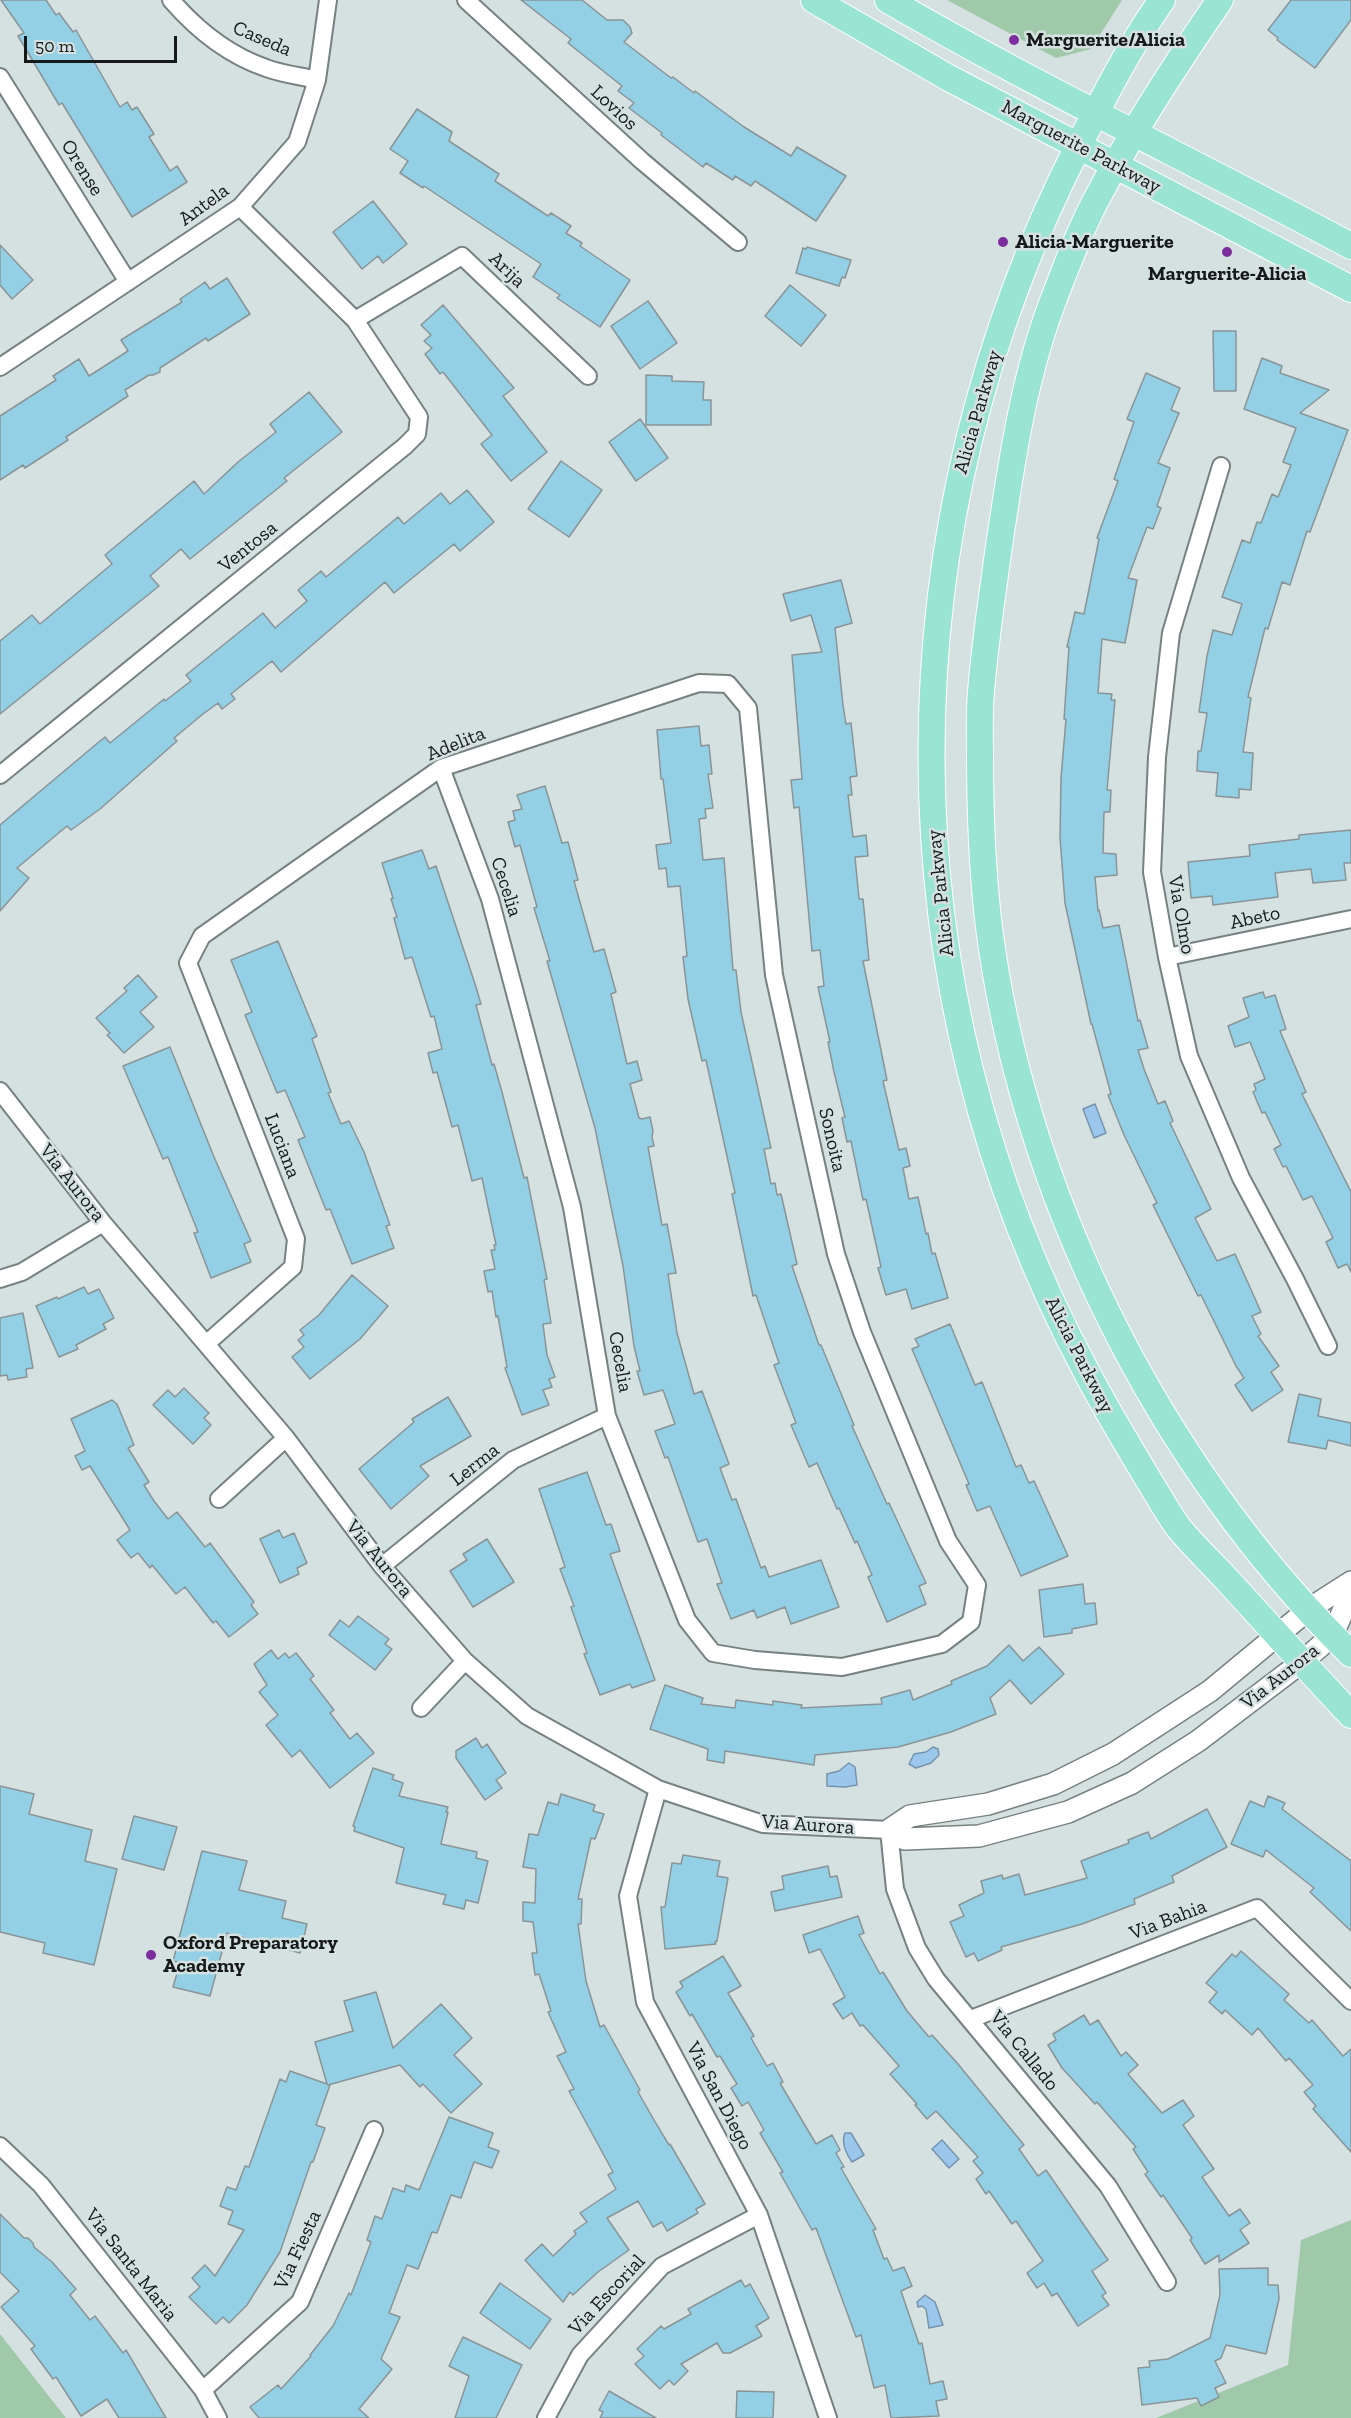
<!DOCTYPE html>
<html>
<head>
<meta charset="utf-8">
<style>
  body { margin:0 }
  #map { position:relative; width:1351px; height:2418px; overflow:hidden; background:#d5e1e1; font-family:"Zilla Slab",serif }
  canvas { display:block }
  .scale { position:absolute; left:24px; top:36px; width:153px; height:27px; box-sizing:border-box; border:3px solid #151919; border-top:0; padding-left:8px; font-size:18px; line-height:21px; white-space:nowrap; color:#151919; -webkit-text-stroke:4px #d5e1e1; paint-order:stroke }
</style>
</head>
<body>
<div id="map">
<canvas width="1351" height="2418"></canvas>
<div class="scale">50 m</div>
</div>
<script>
const g = document.querySelector('canvas').getContext('2d');
g.lineJoin = 'round';
function fillPath(path, color) { g.fillStyle = color; g.fill(path, 'evenodd'); }
function stroke(path, color, width, dash) { g.strokeStyle = color; g.lineWidth = width; g.lineCap = dash ? 'butt' : 'round'; g.setLineDash(dash || []); g.stroke(path); }
function drawText(font, color, halo, rows, align = 'center') {
  g.font = font + ' "Zilla Slab",serif'; g.lineWidth = 5; g.setLineDash([]); g.textBaseline = 'middle'; g.strokeStyle = halo; g.fillStyle = color; for (const [text, x, y, turn = 0] of rows) {
    g.save(); g.translate(x, y); g.rotate((+turn || 0) * Math.PI / 180); g.textAlign = isNaN(turn) ? turn : align; if (halo) g.strokeText(text, 0, 0); g.fillText(text, 0, 0); g.restore();
  }
}
const green = new Path2D(`
  M947,0H1122L1091,49L1056,58Z
  M1351,2220V2418H1156L1288,2365L1301,2240Z
  M0,2334L66,2418H0Z`);
const water = new Path2D(`
  M1095,1104L1106,1133L1094,1138L1083,1109Z
  M933,1747L938,1749L939,1755L931,1763L916,1768L909,1764L914,1754L926,1752Z
  M849,1763L855,1767L857,1785L845,1787L827,1786V1774L839,1771Z
  M845,2133H851L864,2155L852,2162C846,2154 841,2142 845,2133Z
  M942,2140L959,2159L949,2168L932,2149Z
  M925,2295L935,2302L943,2325L929,2328L926,2309L922,2306L918,2307L917,2302Z`);
const building = new Path2D(`
  M1,0H46L56,15L59,13L73,32L76,30L120,107L127,102L132,110L137,107L154,134L149,137L170,171L177,166L187,182L132,217L62,103L59,105L27,51L18,36L24,33Z
  M521,0H582L607,20H623L630,27L632,33L624,42L671,78L673,77L694,93L695,91L744,127L791,156L797,147L846,176L816,221L755,181L751,186L735,176L733,180L706,163L703,167L661,135L662,133L629,108L634,103L618,91L622,86L568,43L571,39Z
  M1291,0H1351V20L1315,68L1277,40L1278,38L1268,30Z
  M417,109L452,132L449,141L499,174L495,181L548,216L551,213L571,226L566,233L582,243L580,246L630,280L600,327L557,298L560,295L533,277L541,264L424,186L423,188L400,173L408,161L390,149Z
  M373,201L407,244L383,263L378,256L362,269L333,232Z
  M0,245L33,280L12,299L0,285Z
  M807,247L851,260L845,278L842,277L839,286L796,273L803,248L806,249Z
  M227,278L250,314L208,341L206,338L160,368V372L153,375H149L125,390L128,396L66,437L68,440L25,468L23,465L0,480V416L56,380L53,376L79,359L89,376L128,351L121,340L182,302L180,299L201,285L205,282L210,289Z
  M790,285L826,315L801,346L765,316Z
  M648,301L677,343L640,369L611,326Z
  M443,305L514,388L503,396L547,452L511,481L481,444L492,435L443,372L440,374L425,354L432,348L424,341L431,335L421,325Z
  M1213,331H1236V391H1214Z
  M1262,358L1282,366L1280,373L1329,390L1300,413L1348,430L1310,532L1307,531L1290,585L1282,582L1268,629L1265,628L1248,697L1251,698L1243,752L1253,753L1251,790L1239,789V798L1216,796L1218,773L1197,771L1198,751H1201L1207,713L1199,712L1207,656L1213,630L1232,635L1242,604L1222,597L1242,540L1250,543L1257,522L1261,523L1272,494L1278,497L1291,465L1283,462L1296,428L1244,409Z
  M1146,373L1180,388L1171,410L1179,413L1158,463L1170,468L1157,506L1161,508L1153,529L1147,527L1128,578L1137,580L1125,643L1102,639L1098,693L1112,694L1111,700H1115L1107,790H1111L1110,812H1104L1103,853L1116,854L1117,875L1095,877L1098,911L1099,910L1103,928L1119,925L1138,1021L1140,1020L1148,1048L1138,1050L1144,1069L1158,1104L1165,1101L1173,1121L1170,1123L1211,1209L1195,1218L1217,1261L1235,1254L1261,1312L1252,1316L1261,1334L1258,1336L1279,1366L1271,1372L1283,1390L1252,1411L1235,1385L1244,1378L1236,1366L1201,1295L1198,1296L1153,1205L1157,1203L1124,1135L1108,1095L1111,1094L1092,1024H1091L1065,903L1060,838L1061,778L1066,719H1064L1069,647H1067L1075,612L1084,614L1099,539L1097,538L1118,481L1114,479L1134,422L1127,419Z
  M646,375L672,376V381L704,382L703,400H711V425H646Z
  M309,392L342,432L284,478L287,481L190,559L181,549L150,576L159,586L0,714V641L32,615L40,624L112,564L105,555L194,481L204,494L238,462L276,432L270,424Z
  M640,419L668,458L636,481L609,442Z
  M561,461L602,490L569,537L528,509Z
  M467,490L494,522L460,551L454,544L394,593L385,582L281,672L272,661L231,694L235,699L222,709L218,703L203,714L174,738L177,741L100,809L71,830L67,826L17,868L29,878L0,911V825L100,741L105,737L110,743L164,699L165,701L191,681L186,675L263,613L275,628L307,601L298,590L321,571L326,577L398,517L404,524L441,493L450,504Z
  M841,580L852,623L835,628L843,705L846,724L851,723L857,776L850,777L852,795H848L853,837L866,835L868,856L855,857L859,899H863L869,960L863,961L887,1080L883,1081L899,1150L906,1148L910,1166L903,1168L909,1199L918,1197L926,1234L928,1233L932,1254L935,1253L948,1298L912,1309L906,1289L886,1295L878,1268L881,1267L866,1199L863,1200L851,1141L847,1142L842,1118L845,1117L834,1072L828,1042H830L818,987L824,986L820,950L812,951L799,807L794,808L791,780L802,779L792,655L822,652L811,615L791,621L783,594Z
  M699,726L701,746L709,745L712,774H708L713,808L705,809L706,818L699,819L703,860L724,858L733,970H736L741,1012L771,1148L764,1149L771,1184L775,1183L777,1195L781,1194L797,1264L792,1266L819,1345H821L854,1425L852,1426L887,1504L889,1503L926,1583L919,1586L926,1604L887,1622L868,1577L872,1575L857,1541L855,1543L839,1508L837,1509L817,1463L809,1467L791,1425L796,1423L774,1365L779,1363L756,1295L753,1296L732,1194L735,1193L706,1060L702,1061L688,999L683,957L687,956L680,886L668,887L666,868L659,869L656,845L671,843L663,779H661L657,730Z
  M545,786L562,843L568,842L578,880L574,881L594,952L604,949L616,992L611,994L627,1064L637,1061L642,1080L630,1084L639,1118L642,1119L650,1117L653,1131L652,1137L654,1146L648,1147L662,1225L667,1224L676,1273L668,1274L677,1333L694,1394L702,1391L729,1464L720,1468L732,1500L736,1499L761,1568L765,1566L769,1577L821,1560L839,1607L791,1624L785,1607L757,1618L754,1610L731,1619L717,1584L722,1583L707,1539L698,1542L668,1457L665,1458L655,1431L675,1424L663,1390L644,1395L637,1371H640L634,1346L623,1266L595,1128L547,961H550L534,908L537,907L520,845L515,847L508,822L515,820L513,811L522,809L517,795Z
  M1351,830V863H1344L1346,880L1313,883L1311,869L1275,873L1278,897L1213,905L1212,896L1191,898L1188,862L1250,856L1249,845L1299,839V835Z
  M422,850L429,869L436,866L476,987L481,1004L476,1005L492,1065L494,1064L502,1092L524,1178L527,1177L547,1279L544,1280L551,1323L543,1324L547,1355L555,1377L549,1379L552,1387L543,1390L549,1405L522,1415L505,1368L507,1367L498,1316L496,1317L492,1291L488,1292L484,1271L495,1269L491,1250H495L494,1245H496L482,1178L472,1181L458,1125L452,1127L437,1072L433,1073L428,1053L442,1049L434,1016L431,1017L412,957L405,959L394,918L397,917L391,899L393,898L382,863Z
  M278,941L317,1036L312,1039L331,1092L328,1093L341,1124L349,1121L364,1152L390,1225L386,1226L394,1248L352,1264L330,1209L326,1210L298,1140L305,1137L285,1090L277,1093L245,1015L252,1012L231,960Z
  M138,975L157,997L140,1012L154,1027L124,1053L107,1035L110,1033L96,1018L127,991L124,988Z
  M1263,992L1265,998L1275,995L1286,1029L1280,1031L1306,1092L1302,1094L1351,1192V1272L1347,1264L1338,1268L1326,1242L1333,1238L1312,1196L1303,1200L1286,1166L1283,1167L1274,1149L1281,1145L1265,1112L1262,1113L1253,1092L1256,1090L1254,1084L1265,1079L1250,1042L1235,1047L1228,1026L1249,1017L1243,998Z
  M170,1047L214,1157L251,1241L244,1244L251,1262L211,1278L194,1233L198,1232L168,1157L163,1159L123,1066Z
  M352,1275L388,1306L360,1339L310,1379L292,1357L304,1347L298,1340L304,1335L300,1330L319,1315Z
  M84,1287L88,1294L99,1289L114,1318L103,1324L106,1329L76,1345L78,1349L59,1357L36,1306L57,1297L58,1299Z
  M23,1313L33,1368L26,1369L27,1377L8,1380L7,1375L0,1376V1318Z
  M950,1324L975,1385L982,1382L1016,1467L1021,1465L1029,1483L1034,1481L1068,1556L1021,1576L990,1506L977,1511L966,1485L969,1484L912,1349L919,1346L915,1339Z
  M184,1388L209,1413L204,1418L211,1425L193,1444L153,1405L168,1390L175,1397Z
  M1299,1394L1321,1399L1318,1416L1351,1423V1446L1328,1440L1326,1449L1288,1442Z
  M448,1397L471,1436L420,1466L429,1476L391,1509L359,1469L414,1422L412,1419Z
  M112,1400L117,1404L134,1445L128,1448L149,1482L144,1485L154,1501L168,1519L177,1512L205,1547L210,1543L254,1602L251,1605L258,1614L229,1637L216,1621L213,1623L185,1587L176,1594L152,1565L150,1568L138,1553L131,1558L117,1540L130,1530L90,1466L82,1470L75,1456L85,1451L71,1419Z
  M587,1472L606,1525L611,1524L620,1551L610,1554L655,1680L632,1688L630,1684L600,1695L584,1654L587,1653L571,1607L574,1606L560,1569L565,1567L539,1489Z
  M279,1530L283,1538L294,1533L307,1563L297,1568L299,1574L280,1583L260,1539Z
  M487,1539L514,1582L473,1607L450,1571L467,1560L463,1554Z
  M1083,1584L1085,1604L1095,1603L1097,1624L1072,1629V1633L1044,1637L1039,1590Z
  M358,1616L389,1639L385,1644L392,1649L375,1670L329,1635L340,1620L349,1627Z
  M1009,1645L1023,1661L1039,1647L1064,1674L1031,1704L1010,1680L990,1698L996,1714L951,1732L898,1747L815,1755L814,1765L725,1751L724,1763L707,1760L708,1749L650,1729L665,1685L703,1698L701,1704L735,1708L736,1700L773,1705V1701L802,1705L801,1708L882,1704L881,1698L910,1690L913,1700L952,1684L951,1681L987,1666Z
  M271,1650L278,1659L285,1653L289,1658L296,1653L314,1676L310,1679L334,1710L330,1713L350,1739L357,1733L374,1753L330,1788L300,1750L292,1757L266,1725L278,1715L259,1692L267,1685L254,1664Z
  M476,1738L482,1748L487,1744L506,1773L496,1780L502,1788L485,1800L456,1758V1751Z
  M373,1768L394,1775L392,1779L403,1783L399,1796L448,1807L446,1812H448L441,1844L477,1852L476,1858L488,1861L478,1903L466,1900L464,1909L443,1904L446,1895L396,1883L404,1848L354,1831L355,1827L353,1826Z
  M0,1786L34,1794L29,1814L92,1830L85,1861L117,1869L94,1965L43,1953L45,1943L0,1932Z
  M561,1794L595,1805L593,1811L604,1814L595,1839L591,1838L578,1899H582L581,1924H578L586,1981L600,2027L604,2025L640,2090L638,2092L654,2120L669,2145L670,2144L705,2204L696,2209L698,2213L667,2231L662,2222L653,2227L638,2201L607,2218L629,2250L598,2272L573,2295L570,2292L563,2302L525,2260L542,2244L553,2256L576,2234L574,2231L587,2222L580,2213L616,2189L608,2175L613,2172L569,2091L574,2089L557,2056L566,2052L548,2012L551,2011L539,1974L535,1975L532,1953H537L533,1922L523,1921V1902L535,1903L536,1869L523,1867L529,1834L538,1835L548,1802L558,1805Z
  M1268,1796L1285,1803L1282,1809L1351,1861V1931L1310,1892L1314,1888L1266,1850L1263,1857L1231,1844L1250,1801L1264,1807Z
  M1207,1809L1227,1847L1172,1876L1174,1882L1134,1899L1135,1904L1082,1924L1001,1947L1002,1950L978,1961L974,1953L966,1957L950,1922L964,1916L959,1905L984,1893L981,1881L1002,1875L1003,1879L1019,1874L1025,1895L1087,1878L1081,1861L1129,1843L1128,1840L1148,1832L1151,1839Z
  M134,1816L177,1827L164,1870L122,1859Z
  M202,1851L247,1861L239,1890L286,1901L282,1918L307,1924L300,1953L227,1933L210,1996L173,1987L180,1963L173,1961Z
  M683,1855L720,1861L717,1876L728,1878L717,1941L715,1942L716,1944L665,1949L661,1907H665L672,1863L681,1864Z
  M828,1866L830,1877L837,1876L842,1897L775,1911L771,1892L784,1889L782,1876Z
  M858,1916L864,1933L859,1935L880,1974L883,1972L907,2011L929,2037L932,2035L958,2064L1024,2145L1019,2149L1038,2176L1046,2170L1108,2260L1092,2271L1106,2293L1102,2296L1109,2305L1078,2326L1057,2293L1052,2296L1044,2283L1037,2288L1027,2273L1043,2261L1016,2221L1012,2224L989,2191L986,2194L976,2179L983,2173L973,2161L978,2157L936,2111L927,2119L915,2105L917,2104L890,2074L899,2066L863,2025L860,2026L852,2013L843,2019L833,2004L845,1997L820,1949L809,1953L803,1935Z
  M1241,1951L1289,1994L1284,2000L1309,2023L1312,2020L1343,2056L1351,2049V2152L1313,2109L1316,2106L1304,2092L1313,2085L1289,2058L1286,2061L1258,2028L1252,2035L1225,2010L1222,2014L1209,2002L1217,1992L1206,1983L1232,1954L1236,1957Z
  M723,1956L741,1986L728,1993L754,2036L751,2038L767,2066L773,2063L783,2082L780,2083L816,2144L832,2135L840,2150L836,2153L844,2167L841,2168L876,2229L873,2230L884,2259L887,2258L893,2271L904,2267L912,2286L901,2291L919,2344L922,2343L930,2384L943,2381L947,2399L936,2401L939,2416L891,2418L885,2385L874,2388L861,2335L856,2337L816,2228L812,2230L780,2173L783,2172L760,2133L764,2130L748,2102L742,2106L731,2088L737,2084L720,2056L717,2057L692,2014L690,2016L676,1992L683,1987L680,1982Z
  M376,1992L393,2048L441,2004L472,2038L454,2055L482,2084L451,2113L423,2084L420,2087L400,2065L328,2085H330L316,2125L325,2128L313,2162H311L280,2252L247,2305L229,2323L223,2317L216,2324L189,2297L200,2287L192,2278L205,2265L215,2276L244,2230L228,2224L233,2211L220,2206L227,2187L236,2190L245,2166L249,2167L280,2079L286,2082L290,2071L327,2084L315,2042L353,2031L344,2001Z
  M1084,2015L1090,2025L1098,2020L1121,2056L1126,2052L1138,2065L1128,2074L1162,2113L1183,2100L1194,2116L1183,2125L1214,2169L1202,2177L1229,2216L1240,2209L1250,2223L1240,2230L1249,2243L1219,2262V2255L1205,2264L1190,2240L1192,2238L1163,2195L1161,2197L1145,2174L1148,2172L1133,2149L1136,2147L1097,2102L1095,2104L1062,2068L1048,2045L1056,2040L1053,2034Z
  M449,2117L493,2133L488,2147L499,2151L492,2168L474,2162L461,2198L451,2195L437,2233L432,2232L418,2269L407,2265L389,2313L400,2317L381,2359L392,2369L359,2409L369,2418H259L250,2407L278,2385L281,2389L311,2356L310,2355L333,2326L349,2293L351,2295L371,2242L367,2240L375,2216L382,2219L393,2188L404,2192L406,2185L419,2190Z
  M0,2214L24,2238H28L33,2243L34,2247L52,2262L76,2289L70,2295L90,2320L95,2316L123,2353L126,2350L166,2418H119L107,2399L81,2416L56,2377L53,2379L31,2349L35,2346L1,2307L19,2291L0,2272Z
  M1268,2268V2285H1278L1279,2299L1266,2354L1226,2345L1221,2358L1215,2361L1226,2383L1215,2388L1219,2397L1201,2406L1197,2398L1142,2405L1138,2368L1150,2367L1149,2361L1168,2359L1210,2338L1220,2295L1219,2269Z
  M741,2280L745,2287L750,2284L769,2318L756,2326L762,2336L730,2353H723L717,2343L681,2364L688,2371L674,2385L669,2380L660,2389L635,2364L644,2356L637,2349L661,2326L664,2329L691,2314L688,2309Z
  M500,2283L551,2319L530,2349L480,2313Z
  M463,2337L522,2365L496,2418H455L469,2376L449,2366Z
  M609,2391L656,2418H600L603,2412L599,2410Z
  M737,2391L774,2392L773,2418H736Z`);
const minor = new Path2D(`
  M171,0C197,30 228,55 266,68C282,74 300,76 317,80
  M466,0L642,161L738,242
  M0,77L128,282
  M355,320L462,256L588,376
  M0,367L240,207L297,142L317,80L328,0
  M1221,466L1171,633L1157,757L1152,872L1167,957L1189,1056L1241,1178L1295,1279L1328,1346
  M0,775L405,446L417,434L419,417L355,320L240,207
  M1167,957L1351,919
  M0,1091L103,1223L286,1438L382,1566L465,1661L527,1716L658,1789L763,1824L889,1830L895,1889L917,1948L936,1979L1108,2186L1167,2282
  M0,1279L22,1272L103,1223
  M206,1344L293,1267L296,1239L188,963L202,936L441,768L699,683L728,684L748,708L774,975L836,1254L862,1332L948,1541L977,1585L971,1622L942,1644L842,1667L755,1660L713,1653L687,1620L607,1416L572,1207L490,899L441,768
  M219,1499L286,1438
  M382,1566L513,1460L607,1416
  M421,1708L465,1661
  M658,1789L628,1896L645,2002L759,2215L828,2418
  M971,2019L1257,1908L1351,2001
  M0,2146L41,2185L203,2390L218,2418
  M203,2390L300,2302L374,2130
  M546,2418L580,2355L662,2266L759,2215`);
const tertiary = new Path2D(`
  M1351,1582L1309,1609L1210,1691L1113,1754L1053,1784L988,1804L910,1816L889,1830L905,1839L979,1836L1068,1812L1132,1783L1198,1741L1302,1662L1332,1636L1351,1593`);
const primary = new Path2D(`
  M814,0L947,77L1351,289
  M888,0C1039,88 1197,163 1351,246
  M1162,0C1131,44 1107,91 1082,139C881,525 880,989 1087,1373C1106,1409 1127,1444 1148,1479C1158,1495 1167,1512 1178,1527C1194,1547 1213,1564 1230,1583C1270,1627 1310,1671 1351,1715
  M1220,0C1176,64 1132,131 1096,200C1079,232 1066,267 1053,301C1024,377 1012,459 1000,539C993,590 985,641 981,692C979,713 980,735 980,756C980,810 982,865 988,919C1020,1188 1158,1465 1351,1654`);
const markers = [
  [1014,40,6,"#7c2c9d"],
  [1003,242,6,"#7c2c9d"],
  [1227,252,6,"#7c2c9d"],
  [151,1955,6,"#7c2c9d"]
];
const streetNames = [
  ["Caseda",262,39,23],
  ["Lovios",614,108,43],
  ["Marguerite Parkway",1081,147,28],
  ["Orense",82,168,58],
  ["Antela",204,205,-36],
  ["Arija",507,270,44],
  ["Alicia Parkway",978,412,-74],
  ["Ventosa",248,547,-39],
  ["Adelita",456,744,-22],
  ["Cecelia",506,887,72],
  ["Alicia Parkway",941,893,-96],
  ["Via Olmo",1181,915,80],
  ["Abeto",1255,918,-12],
  ["Sonoita",832,1140,77],
  ["Luciana",282,1146,69],
  ["Via Aurora",72,1183,52],
  ["Alicia Parkway",1079,1355,63],
  ["Cecelia",620,1362,80],
  ["Lerma",475,1465,-38],
  ["Via Aurora",379,1559,51],
  ["Via Aurora",1280,1677,-38],
  ["Via Aurora",808,1825,4],
  ["Via Bahia",1168,1920,-21],
  ["Via Callado",1024,2051,51],
  ["Via San Diego",719,2096,62],
  ["Via Fiesta",298,2250,-65],
  ["Via Santa Maria",131,2265,52],
  ["Via Escorial",607,2295,-47]
];
const poiNames = [
  ["Marguerite/Alicia",1026,40],
  ["Alicia-Marguerite",1015,242],
  ["Marguerite-Alicia",1227,274,"center"],
  ["Oxford Preparatory",163,1943],
  ["Academy",163,1966]
];
fillPath(green, '#a0c9a9');
fillPath(water, '#9cc7ec');
stroke(water, '#7493ad', 1.5);
fillPath(building, '#93d0e5');
stroke(building, '#899497', 1.5);
stroke(minor, '#768181', 20);
stroke(tertiary, '#768181', 24);
stroke(primary, '#fff', 28);
stroke(minor, '#fff', 16);
stroke(tertiary, '#fff', 21);
stroke(primary, '#99e4d2', 26);
for (const [x, y, r, color] of markers) { const dot = new Path2D(); dot.arc(x, y, r, 0, 2 * Math.PI); g.fillStyle = color; g.fill(dot); stroke(dot, '#d5e1e1', 2); }
drawText('20px', '#151919', '#d5e1e1', streetNames);
drawText('bold 20px', '#151919', '#d5e1e1', poiNames, 'left');
</script>
</body>
</html>
